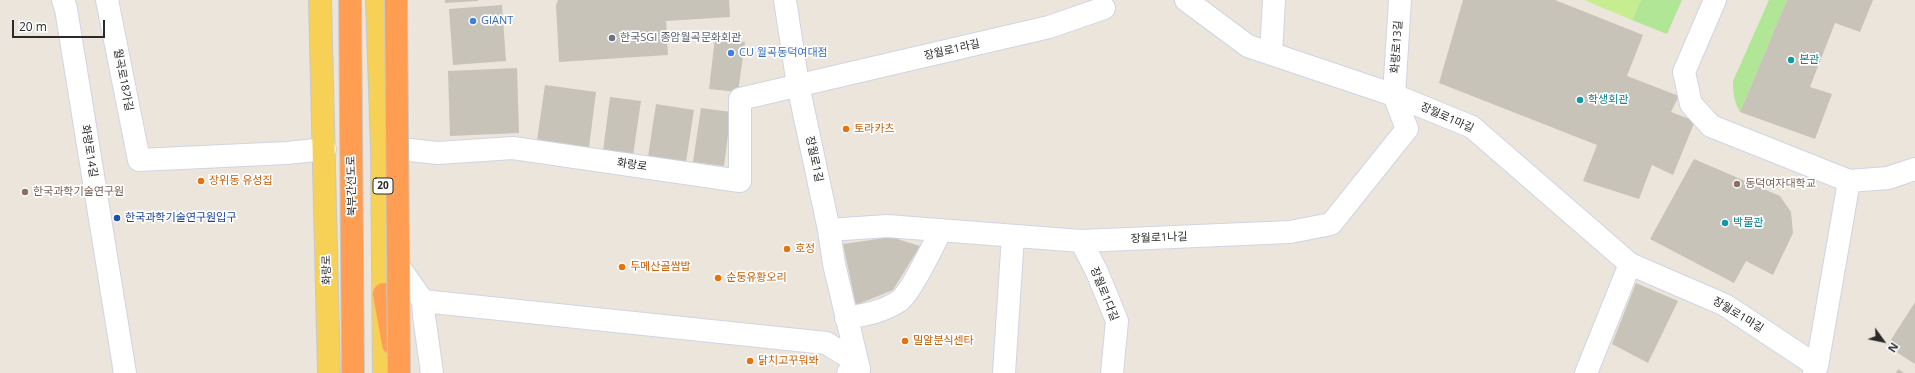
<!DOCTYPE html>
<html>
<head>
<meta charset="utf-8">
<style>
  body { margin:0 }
  #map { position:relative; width:1915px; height:373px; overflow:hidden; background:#ece5db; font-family:"Open Sans",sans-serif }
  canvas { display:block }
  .north { position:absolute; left:1863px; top:321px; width:40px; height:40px; -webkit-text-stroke:3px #fff; paint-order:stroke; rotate:123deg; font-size:11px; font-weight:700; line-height:16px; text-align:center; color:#2a2a2a }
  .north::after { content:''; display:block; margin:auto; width:14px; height:18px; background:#2a2a2a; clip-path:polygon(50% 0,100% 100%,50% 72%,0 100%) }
  .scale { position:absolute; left:12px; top:20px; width:93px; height:18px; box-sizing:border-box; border:2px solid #2a2a2a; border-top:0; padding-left:5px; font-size:12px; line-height:14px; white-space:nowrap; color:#2a2a2a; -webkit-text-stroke:3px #fff; paint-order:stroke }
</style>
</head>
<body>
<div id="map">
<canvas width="1915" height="373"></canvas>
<div class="north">N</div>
<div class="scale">20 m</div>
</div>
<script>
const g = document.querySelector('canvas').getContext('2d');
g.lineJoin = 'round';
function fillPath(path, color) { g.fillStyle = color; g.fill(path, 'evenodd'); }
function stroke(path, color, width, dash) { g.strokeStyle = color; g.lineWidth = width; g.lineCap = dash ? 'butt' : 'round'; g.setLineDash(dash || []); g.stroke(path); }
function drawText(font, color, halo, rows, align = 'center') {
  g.font = font + ' "Open Sans","Noto Sans KR",sans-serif'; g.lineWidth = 3.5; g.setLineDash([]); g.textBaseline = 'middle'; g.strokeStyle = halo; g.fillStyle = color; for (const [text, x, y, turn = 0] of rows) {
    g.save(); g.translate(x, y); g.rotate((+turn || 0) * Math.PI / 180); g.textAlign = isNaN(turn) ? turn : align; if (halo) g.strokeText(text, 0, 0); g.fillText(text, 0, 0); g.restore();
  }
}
const green = new Path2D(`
  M1641,0H1682L1667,34L1632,20Z
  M1769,0H1787L1740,112C1734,102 1733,92 1733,81Z`);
const pitch = new Path2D(`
  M1584,0H1641L1632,20Z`);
const building = new Path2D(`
  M445,0H478V1L445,3Z
  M558,0H729L730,17L666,21L668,55L559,62L556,5Z
  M1463,0H1555L1643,35L1627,76L1679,96L1671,112L1695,121L1673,175L1652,165L1639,199L1583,181L1597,145L1439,83Z
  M1787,0H1873L1860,32L1835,23L1810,87L1832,94L1815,139L1740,112Z
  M502,5L506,61L453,65L449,9Z
  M715,38L745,42L738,92L709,89Z
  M517,68L519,133L450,136L448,71Z
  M545,85L596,92L589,148L537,140Z
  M610,97L641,101L633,155L603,151Z
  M656,104L694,110L686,162L648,157Z
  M701,108L731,112L724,166L693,162Z
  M1694,159L1780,196L1791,212L1793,233L1773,275L1746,261L1734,283L1650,239Z
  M891,237L920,246L893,290L856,305L843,244Z
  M1636,283L1678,301L1648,363L1612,344Z
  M1915,302V364L1887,346Z
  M1898,369L1904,373H1896Z`);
const minor = new Path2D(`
  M63,0L66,9L125,373
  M107,0L139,160L287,153L325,149
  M785,0L798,85L829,230L834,264L859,369
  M1186,0L1248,46L1394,95L1472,127L1630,264L1725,305L1817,366
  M1715,0L1684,72L1691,104L1711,126L1849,181L1888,178L1915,169
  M1271,54L1274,0
  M382,147L438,153L513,148L740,181V99L1049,27L1104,8
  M829,230L887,226L1081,241L1290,232L1331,224L1407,129L1394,95L1400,0
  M1081,241L1097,272L1117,321L1112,373
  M392,257L423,301L424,316L432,373
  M423,301L826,343L857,362L848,373
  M846,318C864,315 883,312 899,301C910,294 934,244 941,230
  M1004,373L1013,236
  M1586,373L1630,264
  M1814,373L1817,366L1849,181`);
const major = new Path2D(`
  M320,0L329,373
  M377,0L382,147L384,373`);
const highway = new Path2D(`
  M350,0L353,373
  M384,294L393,344`);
const highwayBridge = new Path2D(`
  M396,0L399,373`);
const markers = [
  [473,21,4,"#3f7fe0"],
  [612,38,4,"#6b7280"],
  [731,53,4,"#3f7fe0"],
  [1791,60,4,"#0f9aa8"],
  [1580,100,4,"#0f9aa8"],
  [846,129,4,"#e8710a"],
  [201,181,4,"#e8710a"],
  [1737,184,4,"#8d6e63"],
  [25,192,4,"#8d6e63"],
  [117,218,4,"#1a4fb4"],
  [1725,223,4,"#0f9aa8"],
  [787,249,4,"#e8710a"],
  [622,267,4,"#e8710a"],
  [718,278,4,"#e8710a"],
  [905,341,4,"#e8710a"],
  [750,361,4,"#e8710a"]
];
const shields = [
  [383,186,20]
];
const shieldNames = [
  ["20",383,186]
];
const shopNames = [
  ["GIANT",481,21],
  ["CU 월곡동덕여대점",739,53]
];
const worshipNames = [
  ["한국SGI 종암월곡문화회관",620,38]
];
const streetNames = [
  ["화랑로13길",1397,47,-86],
  ["장월로1라길",952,50,-13],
  ["월곡로18가길",123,80,79],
  ["장월로1마길",1447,118,24],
  ["화랑로14길",89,151,81],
  ["장월로1길",814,159,78],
  ["화랑로",632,165,8],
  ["북부간선도로",352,186,-91],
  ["장월로1나길",1159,238,-2],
  ["화랑로",327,270,-91],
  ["장월로1다길",1104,294,68],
  ["장월로1마길",1738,315,31]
];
const cultureNames = [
  ["본관",1799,60],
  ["학생회관",1588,100],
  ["박물관",1733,223]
];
const foodNames = [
  ["토라카츠",854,129],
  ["장위동 유성집",209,181],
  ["호정",795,249],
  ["두메산골쌈밥",630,267],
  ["순둥유황오리",726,278],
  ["밀알분식센타",913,341],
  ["닭치고꾸워봐",758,361]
];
const educationNames = [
  ["동덕여자대학교",1745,184],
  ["한국과학기술연구원",33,192]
];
const transitNames = [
  ["한국과학기술연구원입구",125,218]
];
fillPath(green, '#b0e695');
fillPath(pitch, '#c6ed90');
fillPath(building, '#c7c3b9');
stroke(minor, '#d0d4e3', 24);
stroke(major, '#c8c8c8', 24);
stroke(highway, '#c8c8c8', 24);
stroke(minor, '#fff', 22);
stroke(major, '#f6d156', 22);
stroke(highway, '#ff9d53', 22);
stroke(highwayBridge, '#c8c8c8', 24, []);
stroke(highwayBridge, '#ff9d53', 22);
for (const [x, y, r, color] of markers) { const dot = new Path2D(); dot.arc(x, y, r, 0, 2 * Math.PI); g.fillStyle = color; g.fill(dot); stroke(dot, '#fff', 1.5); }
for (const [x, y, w] of shields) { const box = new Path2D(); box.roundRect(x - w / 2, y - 8, w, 16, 3); g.fillStyle = '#fff'; g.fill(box); stroke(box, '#2a2a2a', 1); }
drawText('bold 10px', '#2a2a2a', null, shieldNames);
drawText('11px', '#366cbe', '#fff', shopNames, 'left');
drawText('11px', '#5b616d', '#fff', worshipNames, 'left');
drawText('11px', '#2a2a2a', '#fff', streetNames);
drawText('11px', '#0d838f', '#fff', cultureNames, 'left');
drawText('11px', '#c56008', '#fff', foodNames, 'left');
drawText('11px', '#785e54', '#fff', educationNames, 'left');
drawText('11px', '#164399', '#fff', transitNames, 'left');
</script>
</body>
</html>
